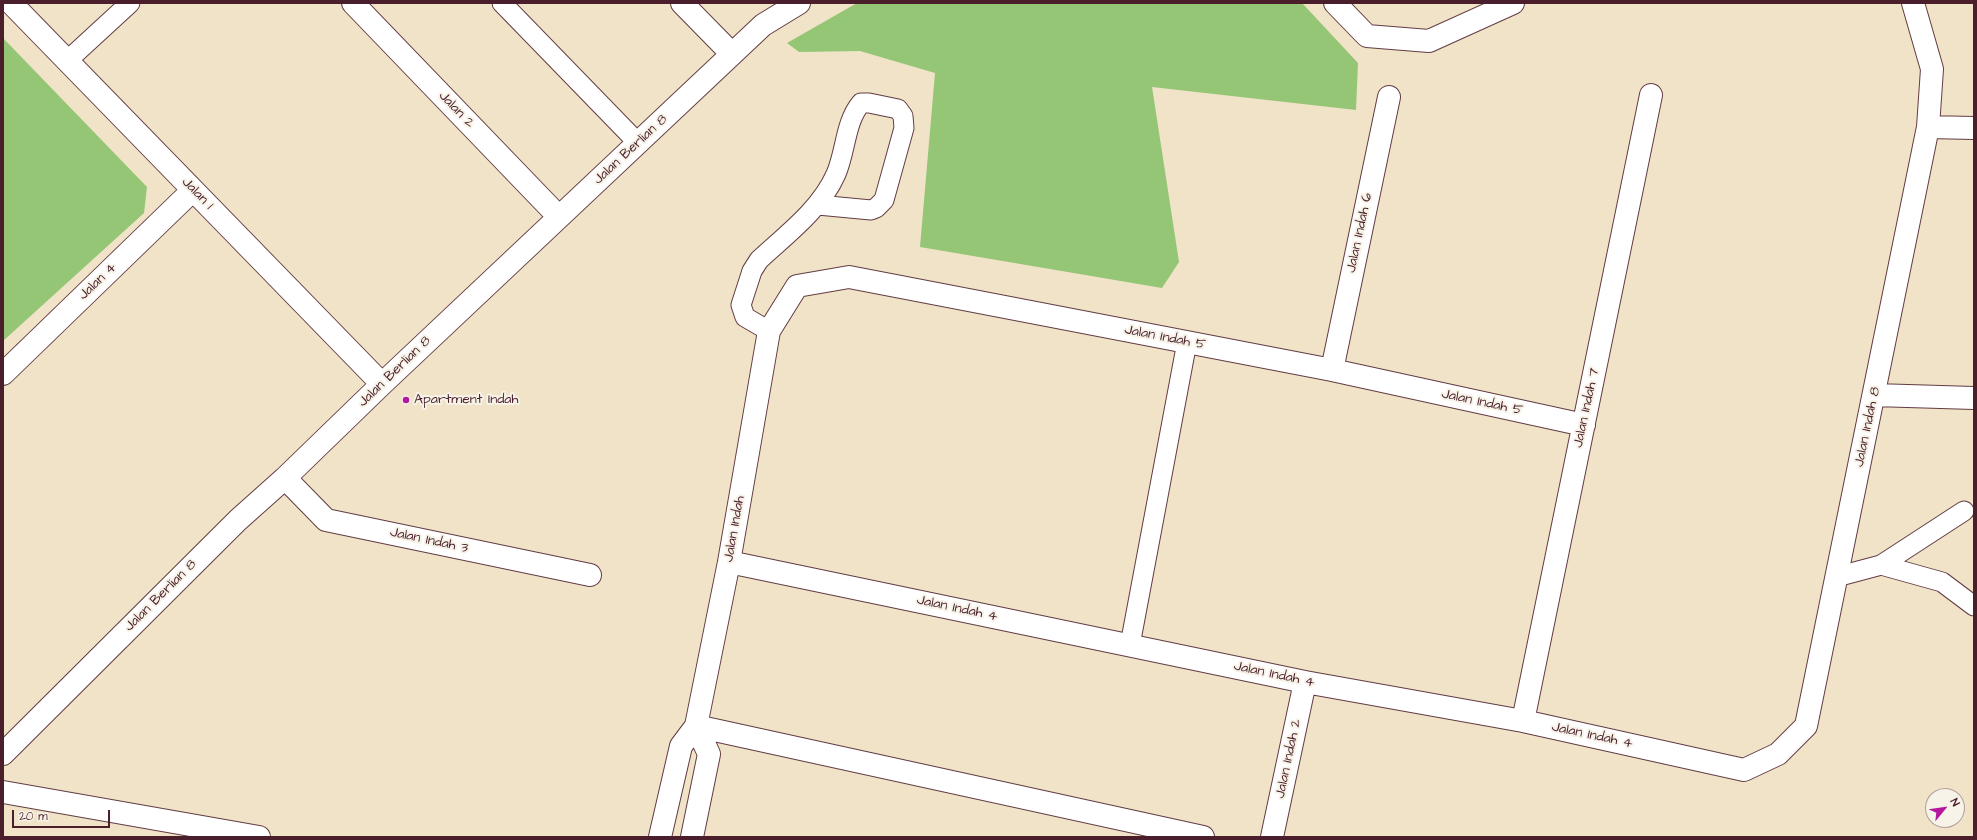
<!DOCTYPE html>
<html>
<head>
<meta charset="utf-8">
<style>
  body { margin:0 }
  #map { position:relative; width:1977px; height:840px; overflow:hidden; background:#f0e3c8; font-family:"Architects Daughter",sans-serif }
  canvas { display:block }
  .frame { position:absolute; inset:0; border:4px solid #4a1f2b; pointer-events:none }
  .north { position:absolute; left:1925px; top:788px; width:40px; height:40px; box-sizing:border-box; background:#f7f3e8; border:1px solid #b29e9c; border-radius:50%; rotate:61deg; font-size:11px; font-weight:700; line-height:16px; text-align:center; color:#4a1f2b }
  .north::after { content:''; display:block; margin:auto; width:14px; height:18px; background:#b5179e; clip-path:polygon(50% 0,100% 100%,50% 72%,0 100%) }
  .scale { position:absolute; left:12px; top:810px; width:98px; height:18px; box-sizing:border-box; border:2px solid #4a1f2b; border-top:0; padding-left:5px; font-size:12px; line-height:14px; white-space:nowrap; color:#4a1f2b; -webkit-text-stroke:3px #f7f3e8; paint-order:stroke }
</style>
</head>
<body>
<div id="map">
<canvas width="1977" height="840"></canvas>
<div class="frame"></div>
<div class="north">N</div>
<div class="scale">20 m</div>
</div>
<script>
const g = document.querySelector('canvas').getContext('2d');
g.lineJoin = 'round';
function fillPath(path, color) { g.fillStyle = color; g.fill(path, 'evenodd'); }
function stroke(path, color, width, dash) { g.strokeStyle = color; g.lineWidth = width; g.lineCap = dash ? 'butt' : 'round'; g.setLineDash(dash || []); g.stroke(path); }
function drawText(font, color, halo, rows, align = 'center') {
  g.font = font + ' "Architects Daughter",sans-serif'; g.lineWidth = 4; g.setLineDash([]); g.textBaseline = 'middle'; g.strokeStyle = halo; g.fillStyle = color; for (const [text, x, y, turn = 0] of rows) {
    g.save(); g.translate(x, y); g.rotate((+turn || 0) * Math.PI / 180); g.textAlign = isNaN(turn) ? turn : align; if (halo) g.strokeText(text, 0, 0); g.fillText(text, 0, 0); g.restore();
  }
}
const green = new Path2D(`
  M857,3H1302L1358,63L1356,110L1152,87L1179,262L1162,288L920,247L935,73L860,51L799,52L787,43Z
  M3,38L147,187L144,213L3,341Z`);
const service = new Path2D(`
  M502,3L638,143
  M67,61L130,3
  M769,331L745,317L741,305L752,271L759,260C787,234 820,210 836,174C846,151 845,122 861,103H869L898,109L903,116L904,128L884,200L876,208L871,210L818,205
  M1881,565L1964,511
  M1836,577L1881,565L1942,582L1974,606
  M1130,645L1187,342`);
const minor = new Path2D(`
  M11,3L382,384
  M353,3L559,217
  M682,3L732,54
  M1335,3L1367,36L1429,41L1513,3
  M1928,127L1974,128
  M1332,370L1389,97
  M3,374L193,190
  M1874,395L1974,398
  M285,478L326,520L590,575
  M729,562L1305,682L1523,721L1744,770L1778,754L1806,726L1928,127L1932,69L1913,3
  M1523,721L1651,95
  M696,726L1203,837
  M3,754L238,520L285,478L382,384L763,25L799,3
  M3,792L259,837
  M660,837L681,746L696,726L729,562L769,331L797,286L849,277L1332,370L1584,425
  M692,837L709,754L696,726
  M1272,837L1305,682`);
const markers = [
  [406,400,4,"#b5179e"]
];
const streetNames = [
  ["Jalan 2",456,110,46],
  ["Jalan Berlian 8",631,150,-43],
  ["Jalan 1",197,194,46],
  ["Jalan Indah 6",1360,233,-78],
  ["Jalan 4",98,282,-44],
  ["Jalan Indah 5",1165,338,11],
  ["Jalan Berlian 8",395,372,-44],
  ["Jalan Indah 5",1482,403,12],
  ["Jalan Indah 7",1587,408,-78],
  ["Jalan Indah 8",1868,427,-78],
  ["Jalan Indah",735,529,-80],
  ["Jalan Indah 3",429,541,12],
  ["Jalan Berlian 8",161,596,-45],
  ["Jalan Indah 4",957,609,12],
  ["Jalan Indah 4",1274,675,12],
  ["Jalan Indah 4",1592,736,12],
  ["Jalan Indah 2",1289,759,-78]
];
const poiNames = [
  ["Apartment Indah",414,400]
];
fillPath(green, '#94c676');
stroke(service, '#633c43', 21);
stroke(minor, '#633c43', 24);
stroke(service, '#fff', 19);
stroke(minor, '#fff', 22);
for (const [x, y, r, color] of markers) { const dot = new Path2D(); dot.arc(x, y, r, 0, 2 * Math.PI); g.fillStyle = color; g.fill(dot); stroke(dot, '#f7f3e8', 1.5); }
drawText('14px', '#4a1f2b', '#f7f3e8', streetNames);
drawText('14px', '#4a1f2b', '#f7f3e8', poiNames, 'left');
</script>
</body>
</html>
